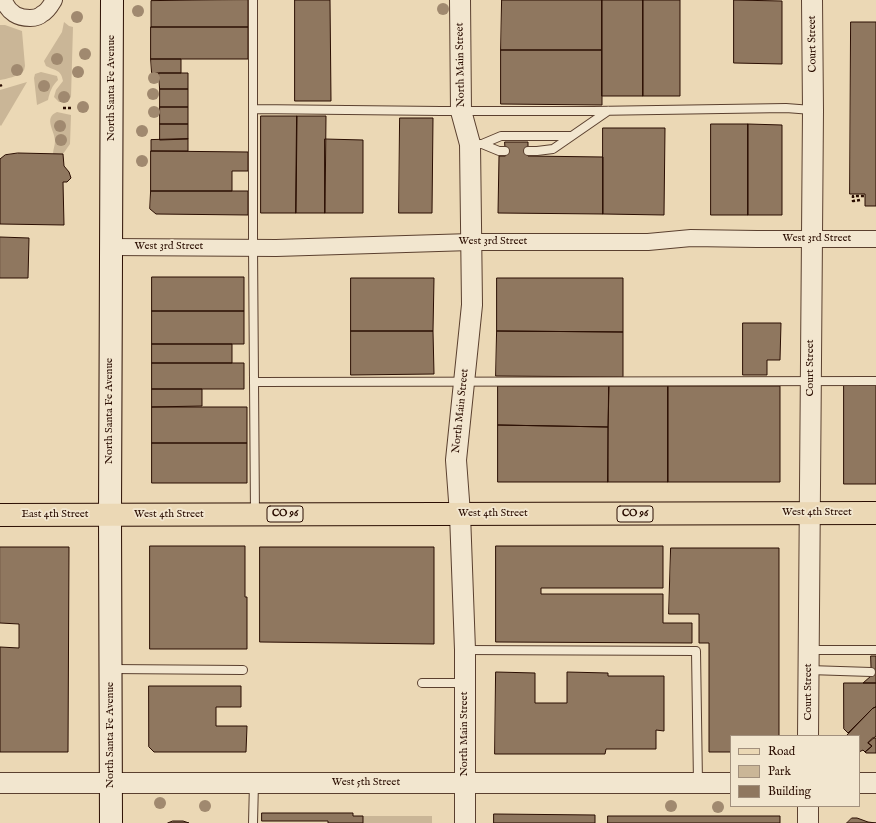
<!DOCTYPE html>
<html>
<head>
<meta charset="utf-8">
<style>
  body { margin:0 }
  #map { position:relative; width:876px; height:823px; overflow:hidden; background:#ebd8b5; font-family:"IM FELL English",serif }
  canvas { display:block }
  .legend { position:absolute; left:730px; top:735px; width:130px; height:72px; box-sizing:border-box; background:#f2e6cf; border:1px solid #a2907d; margin:0; padding:5px 7px; list-style:none; font-size:12px; color:#2b0e02 }
  .legend li { display:flex; align-items:center; gap:8px; height:20px }
  .legend b { width:20px; border:1px solid #a2907d }
</style>
</head>
<body>
<div id="map">
<canvas width="876" height="823"></canvas>
<ul class="legend">
<li><b style="height:5px;background:#ebd8b5"></b>Road</li>
<li><b style="height:11px;background:#cab697"></b>Park</li>
<li><b style="height:11px;background:#8f775f"></b>Building</li>
</ul>
</div>
<script>
const g = document.querySelector('canvas').getContext('2d');
g.lineJoin = 'round';
function fillPath(path, color) { g.fillStyle = color; g.fill(path, 'evenodd'); }
function stroke(path, color, width, dash) { g.strokeStyle = color; g.lineWidth = width; g.lineCap = dash ? 'butt' : 'round'; g.setLineDash(dash || []); g.stroke(path); }
function drawText(font, color, halo, rows, align = 'center') {
  g.font = font + ' "IM FELL English",serif'; g.lineWidth = 3.5; g.setLineDash([]); g.textBaseline = 'middle'; g.strokeStyle = halo; g.fillStyle = color; for (const [text, x, y, turn = 0] of rows) {
    g.save(); g.translate(x, y); g.rotate((+turn || 0) * Math.PI / 180); g.textAlign = isNaN(turn) ? turn : align; if (halo) g.strokeText(text, 0, 0); g.fillText(text, 0, 0); g.restore();
  }
}
const green = new Path2D(`
  M64,22L69,26L73,27L71,97L67,101L59,102L54,97L56,90L63,81C61,69 55,71 46,66L44,61L62,32Z
  M0,25H5L22,31L25,66C24,69 25,70 22,72C19,76 6,79 0,80Z
  M41,72L57,76L58,80C52,86 50,91 48,100L37,105L34,78L35,74Z
  M27,82L1,126L0,125V90Z
  M57,112L71,115L70,144L63,154H53C53,150 55,145 55,141C55,131 43,118 57,112Z
  M363,816H432V823H363Z`);
const building = new Path2D(`
  M248,0V27H151V1Z
  M295,0H330L331,101H295Z
  M502,0H602V50H501Z
  M602,0H643V96H602Z
  M643,0H680V96H643Z
  M734,0L782,1V64L734,63Z
  M851,22H876V206H865V194H850Z
  M151,27H248V59H151Z
  M501,50H602V105L501,104Z
  M151,59H181V73H152Z
  M159,73H188V89H160Z
  M160,89H188V107H160Z
  M160,107H188V124H160Z
  M261,116H297L296,213H261Z
  M297,116H326L325,213H296Z
  M400,118H433L432,213H399Z
  M160,124H188V139L160,140Z
  M711,124H748V215H711Z
  M748,124L782,125V215H748Z
  M603,128H665L664,215L603,214Z
  M188,139V151H151V140Z
  M325,139L363,140V213H325Z
  M505,142H528V156L603,157V214L498,213L499,156H505Z
  M151,151L248,152V171H232V191H151Z
  M18,153L63,154L64,166L69,172L71,178L67,182H63L64,225L0,224V159L5,155Z
  M151,191H248V215L156,214L150,209Z
  M0,237L29,238L28,278H0Z
  M152,277H244V311H152Z
  M351,278H434L433,331H351Z
  M497,278H623V332L497,331Z
  M152,311H244V344H152Z
  M743,323H781L780,360H767V375H743Z
  M351,331H433L434,374L351,375Z
  M497,331L623,332V377L496,376Z
  M152,344H232V363H152Z
  M152,363H244V389H152Z
  M844,385H876V484H844Z
  M498,386H609L608,427L498,425Z
  M609,386H668V482H608Z
  M668,386H780V482H668Z
  M152,389H202V406L152,407Z
  M152,407H247V443H152Z
  M498,425L608,427V482H498Z
  M152,443H247V483H152Z
  M150,546H245V597H247V649H150Z
  M496,546H663V588H541V594H663V623H692V643L496,642Z
  M0,547H69L68,752H0V647L19,648V624L0,623Z
  M260,547H434V644L260,642Z
  M671,548H779V736H731V752H709V643H699V614H669Z
  M871,656H876V683H863L871,676Z
  M496,672L535,673V703H567V672L608,673V676H664V731L656,730V749H606L605,754H495Z
  M844,683H876V707L873,708L848,733L844,729Z
  M149,686H241V707H216V726H247L246,752H154L149,747Z
  M876,707V736L868,743L872,746L865,752L863,750L859,752V736H846L872,709Z
  M873,738H876V753H866L865,752L872,746L868,743Z
  M262,813H353V816H363V823H328V821H262Z
  M494,814L595,815V823H494Z
  M608,816H780V823H608Z
  M852,818H857L868,822L876,823H847Z
  M173,821H183L189,823H168Z`);
const path = new Path2D(`
  M0,86L2,85
  M63,108H71
  M860,200L853,201V196H865`);
const service = new Path2D(`
  M253,0V247L255,514
  M253,109L441,111H593L786,108L812,110
  M480,144H482L499,151H505
  M482,144L501,136H571
  M528,151H537L553,149L608,111
  M254,382L876,381
  M465,650L696,651L698,783
  M809,650H876
  M111,669L243,670
  M809,670L871,672
  M422,683H465
  M253,823L254,783`);
const minor = new Path2D(`
  M4,0C8,13 18,18 30,18C35,18 39,17 42,14C48,11 51,5 54,0
  M110,247L276,248L471,242H648L691,238L757,239H876`);
const tertiary = new Path2D(`
  M460,0L461,111L470,144L472,305L456,460L460,514L465,650V823
  M808,736L813,110L812,0
  M0,783H731
  M859,783H876
  M808,823V806`);
const secondary = new Path2D(`
  M111,823L110,515L112,0`);
const primary = new Path2D(`
  M0,515L876,513`);
const trees = [
  [443,9],
  [138,11],
  [77,17],
  [85,54],
  [57,59],
  [17,70],
  [78,72],
  [154,78],
  [44,86],
  [153,94],
  [64,97],
  [83,107],
  [154,112],
  [60,126],
  [142,131],
  [61,140],
  [142,161],
  [160,803],
  [205,806],
  [671,806],
  [718,807]
];
const shields = [
  [285,514,36],
  [635,514,36]
];
const shieldNames = [
  ["CO 96",285,514],
  ["CO 96",635,514]
];
const streetNames = [
  ["Court Street",813,44,-91],
  ["North Main Street",461,65,-91],
  ["North Santa Fe Avenue",112,88,-90],
  ["West 3rd Street",817,239],
  ["West 3rd Street",493,242],
  ["West 3rd Street",169,247],
  ["Court Street",811,368,-90],
  ["North Santa Fe Avenue",110,411,-90],
  ["North Main Street",461,411,-84],
  ["West 4th Street",817,513],
  ["West 4th Street",493,514],
  ["East 4th Street",55,515],
  ["West 4th Street",169,515],
  ["Court Street",809,692,-90],
  ["North Main Street",465,734,-90],
  ["North Santa Fe Avenue",111,735,-90],
  ["West 5th Street",366,783]
];
fillPath(green, '#cab697');
fillPath(building, '#8f775f');
stroke(building, '#2b0e02', 1);
stroke(service, '#5b402f', 10);
stroke(minor, '#5b402f', 18);
stroke(tertiary, '#5b402f', 22);
stroke(secondary, '#2b0e02', 24);
stroke(primary, '#2b0e02', 24);
stroke(path, '#2b0e02', 2.5, [3, 2]);
stroke(service, '#f2e6cf', 8);
stroke(minor, '#f2e6cf', 16);
stroke(tertiary, '#f2e6cf', 20);
stroke(secondary, '#f2e6cf', 22);
stroke(primary, '#ebd8b5', 22);
g.fillStyle = '#a0896f';
for (const [x, y] of trees) { g.beginPath(); g.arc(x, y, 6, 0, 2 * Math.PI); g.fill(); }
for (const [x, y, w] of shields) { const box = new Path2D(); box.roundRect(x - w / 2, y - 8, w, 16, 3); g.fillStyle = '#f2e6cf'; g.fill(box); stroke(box, '#2b0e02', 1); }
drawText('bold 10px', '#2b0e02', null, shieldNames);
drawText('11px', '#2b0e02', '#f2e6cf', streetNames);
</script>
</body>
</html>
